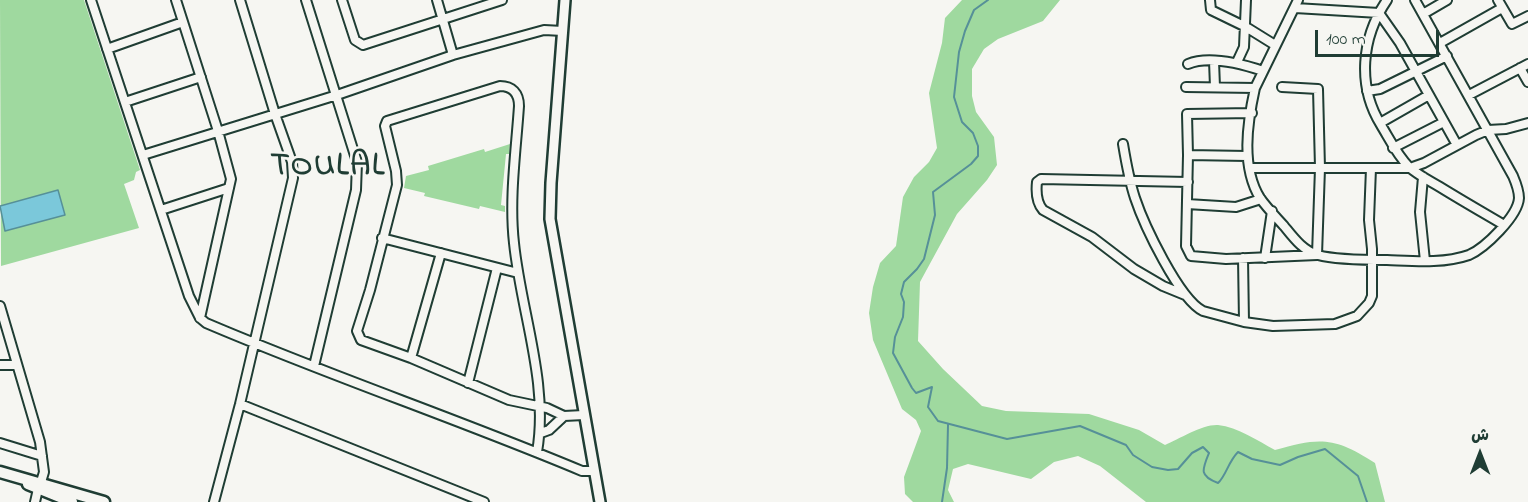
<!DOCTYPE html>
<html>
<head>
<meta charset="utf-8">
<style>
  body { margin:0 }
  #map { position:relative; width:1528px; height:502px; overflow:hidden; background:#f6f6f2; font-family:"Indie Flower","Playpen Sans Arabic",sans-serif }
  canvas { display:block }
  .north { position:absolute; left:1450px; top:424px; width:60px; height:60px; -webkit-text-stroke:4px #f6f6f2; paint-order:stroke; rotate:0deg; font-size:16px; font-weight:700; line-height:24px; text-align:center; color:#1f3d34 }
  .north::after { content:''; display:block; margin:auto; width:21px; height:27px; background:#1f3d34; clip-path:polygon(50% 0,100% 100%,50% 72%,0 100%) }
  .scale { position:absolute; left:1315px; top:30px; width:124px; height:27px; box-sizing:border-box; border:3px solid #1f3d34; border-top:0; padding-left:8px; font-size:18px; line-height:21px; white-space:nowrap; color:#1f3d34; -webkit-text-stroke:4px #f6f6f2; paint-order:stroke }
</style>
</head>
<body>
<div id="map">
<canvas width="1528" height="502"></canvas>
<div class="north">ش</div>
<div class="scale">100 m</div>
</div>
<script>
const g = document.querySelector('canvas').getContext('2d');
g.lineJoin = 'round';
function fillPath(path, color) { g.fillStyle = color; g.fill(path, 'evenodd'); }
function stroke(path, color, width, dash) { g.strokeStyle = color; g.lineWidth = width; g.lineCap = dash ? 'butt' : 'round'; g.setLineDash(dash || []); g.stroke(path); }
function drawText(font, color, halo, rows, align = 'center') {
  g.font = font + ' "Indie Flower",sans-serif'; g.lineWidth = 5; g.setLineDash([]); g.textBaseline = 'middle'; g.strokeStyle = halo; g.fillStyle = color; for (const [text, x, y, turn = 0] of rows) {
    g.save(); g.translate(x, y); g.rotate((+turn || 0) * Math.PI / 180); g.textAlign = isNaN(turn) ? turn : align; if (halo) g.strokeText(text, 0, 0); g.fillText(text, 0, 0); g.restore();
  }
}
const green = new Path2D(`
  M0,0H84L140,170L136,172L134,180L124,184L139,228L1,266Z
  M962,0H1060L1043,21L998,39L984,49L972,69V96L976,112L994,137L997,165L987,180L957,214L920,282L918,341L943,369L982,406L1006,411L1089,414L1139,430L1165,445C1179,439 1203,424 1218,425C1238,427 1258,441 1275,450C1320,437 1335,437 1375,463L1385,502H1146L1100,466L1078,456L1054,462L1031,479L968,464L953,469L948,490L954,502H913L905,494L904,477L921,431L916,420L902,409L873,340L869,313L873,287L880,263L896,246L903,197L914,177L929,162L937,148L929,93L942,43L945,18Z
  M510,144L509,154H506L501,205L505,206V212L480,206L479,209L424,196L425,193L404,188L406,176L429,170L428,166L484,149L485,152Z`);
const water = new Path2D(`
  M58,190L65,215L5,231L0,206Z`);
const stream = new Path2D(`
  M988,0L974,10L965,31L959,52L954,97L962,122L973,133L978,146V156L971,164L933,192L935,215L924,259L917,269L904,282L901,294L904,302L903,317L895,337L893,353L912,388L916,393L932,387L928,407L938,421L1007,439L1080,426L1126,445L1133,455L1152,467L1168,470L1178,469L1192,453L1203,447L1209,453C1202,470 1199,476 1218,483C1226,476 1228,462 1238,452L1252,459L1280,465L1298,457L1325,449L1358,476L1367,502
  M942,502L947,468L948,425`);
const minor = new Path2D(`
  M91,0L189,296L200,318L206,323C330,376 458,419 582,471H594
  M176,0L218,131L231,179L200,318
  M306,0L357,162L356,190L314,366
  M342,0L355,40L363,45L502,0
  M437,0L453,55
  M1210,0L1211,10L1246,27L1275,45
  M1298,0L1255,88C1247,124 1241,167 1260,198C1267,208 1276,217 1284,226C1293,237 1303,251 1318,255C1336,260 1368,260 1387,260C1413,261 1443,264 1469,255C1485,248 1518,216 1519,198C1519,190 1516,183 1513,176L1415,0
  M1387,0C1361,38 1357,86 1381,125C1390,140 1397,155 1409,167C1418,175 1430,181 1440,187C1461,200 1482,212 1504,225
  M1498,0L1512,24L1528,16
  M1295,8L1379,13L1400,43L1457,145
  M1423,14L1447,0
  M1440,43L1502,8
  M107,49L183,22
  M1214,61L1215,87
  M1237,62L1244,47L1246,0
  M1188,64C1210,55 1242,64 1263,71
  M1520,68L1528,82
  M1186,87L1255,88
  M1367,91L1380,89L1447,56
  M1469,95L1528,64
  M125,102L201,77
  M1252,113L1187,114L1188,155L1186,246L1191,256L1226,259L1317,255L1320,168L1318,89L1282,87
  M1380,123L1429,95
  M1123,144C1126,162 1129,180 1135,198C1144,225 1179,299 1203,311L1244,322L1273,326L1335,324L1357,316L1369,303L1372,296V249L1369,220L1371,168
  M1393,148L1444,122
  M143,155L337,95L453,55L544,30L563,31
  M1188,155L1247,156
  M1250,168H1410L1424,163L1476,135L1488,130L1506,129L1528,123
  M1423,177L1420,212L1425,261
  M1187,204L1236,207L1261,199
  M161,210L229,188
  M382,238L518,273
  M1243,258L1244,322
  M1265,258L1272,211
  M1185,295L1163,286L1134,269L1092,237L1043,210C1037,203 1036,191 1037,182L1041,179L1188,182
  M0,306L40,442L44,472L41,482
  M411,358L441,253
  M0,365H16
  M468,383L497,268
  M240,404L484,502
  M541,433L549,430L564,416
  M0,443L42,456
  M537,452C549,383 521,312 514,243C509,198 516,151 519,106C519,93 512,86 500,86L387,121L385,126L396,171L397,185L370,290L357,331L361,340L411,358L509,400L547,408L564,416L584,415
  M35,502L38,489
  M214,502L240,404L293,178L292,162L275,114L240,0`);
const tertiary = new Path2D(`
  M565,0L551,183L550,219L600,502`);
const secondary = new Path2D(`
  M0,472L104,502
  M28,484L72,502`);
const districtNames = [
  ["TOULAL",328,169]
];
fillPath(green, '#9fd99f');
fillPath(water, '#7bc8da');
stroke(water, '#569098', 1.5);
stroke(stream, '#569098', 2);
stroke(minor, '#1f3d34', 12);
stroke(tertiary, '#1f3d34', 14);
stroke(secondary, '#1f3d34', 15);
stroke(minor, '#f6f6f2', 8);
stroke(tertiary, '#f6f6f2', 9);
stroke(secondary, '#f6f6f2', 10);
g.letterSpacing = '1.5px';
drawText('bold 33px', '#1f3d34', '#f6f6f2', districtNames);
g.letterSpacing = '0px';
</script>
</body>
</html>
